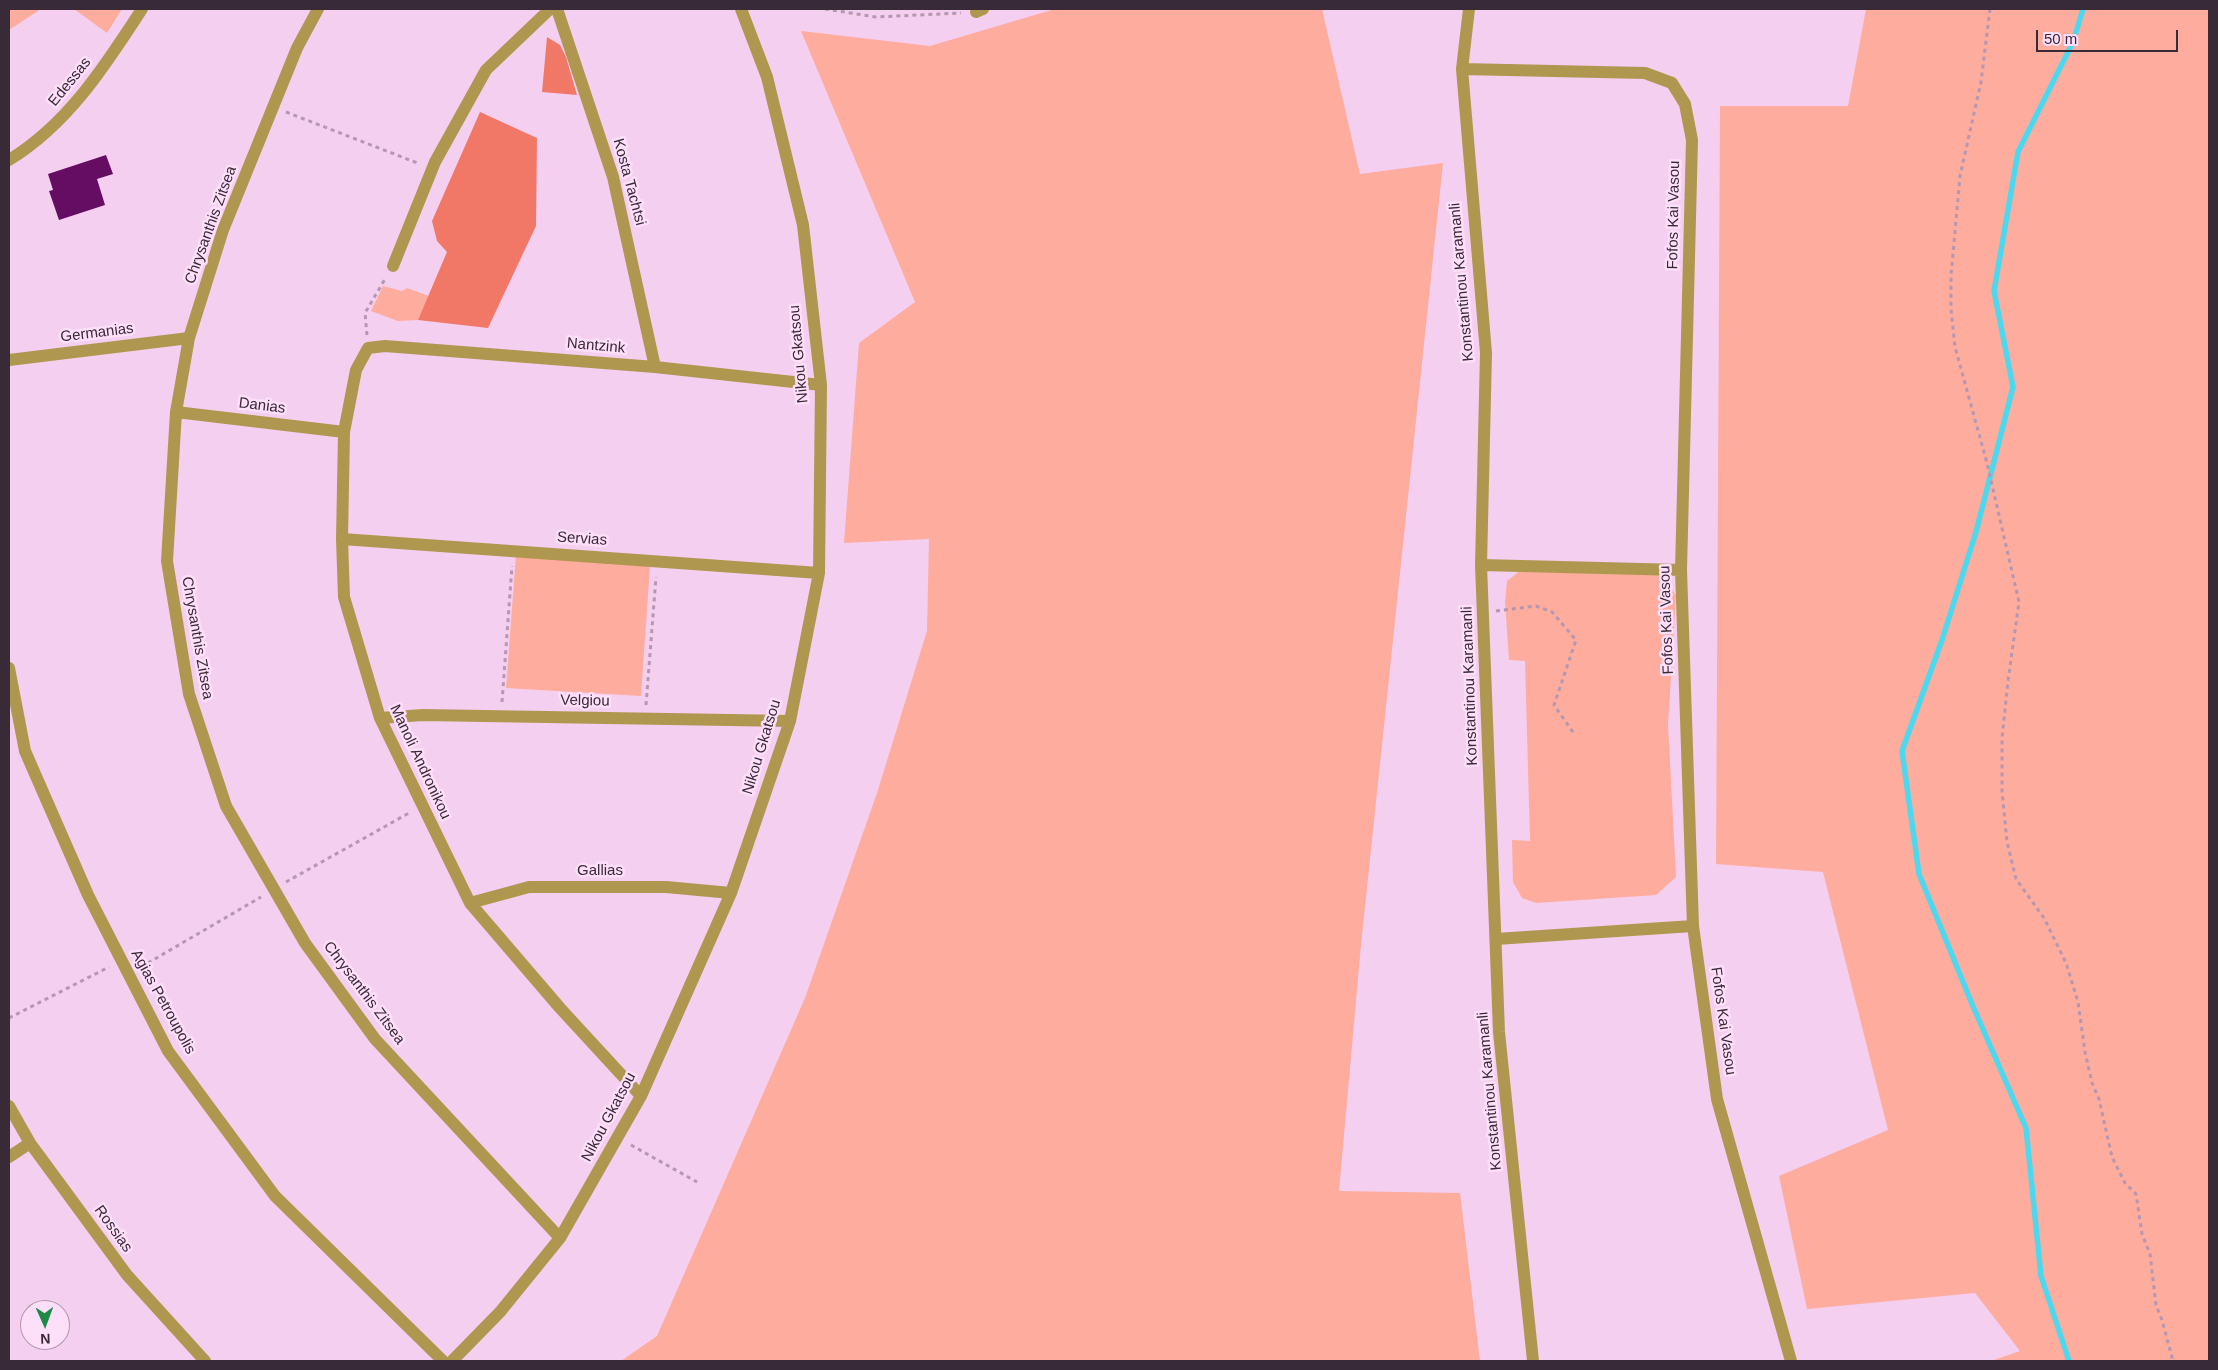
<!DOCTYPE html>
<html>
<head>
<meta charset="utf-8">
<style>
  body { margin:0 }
  #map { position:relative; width:2218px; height:1370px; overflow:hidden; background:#f5cff0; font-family:Helvetica,sans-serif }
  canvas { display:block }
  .frame { position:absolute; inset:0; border:10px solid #392a37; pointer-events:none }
  .north { position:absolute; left:20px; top:1300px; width:50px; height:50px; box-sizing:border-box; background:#fddffa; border:1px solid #af97ac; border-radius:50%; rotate:178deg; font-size:14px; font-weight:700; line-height:20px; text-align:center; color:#392a37 }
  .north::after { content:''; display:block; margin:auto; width:18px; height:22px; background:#1b8b43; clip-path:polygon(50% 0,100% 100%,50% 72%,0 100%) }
  .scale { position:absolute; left:2036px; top:30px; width:142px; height:22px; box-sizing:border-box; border:2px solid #392a37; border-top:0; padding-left:6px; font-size:15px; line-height:18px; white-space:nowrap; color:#392a37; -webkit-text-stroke:4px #fddffa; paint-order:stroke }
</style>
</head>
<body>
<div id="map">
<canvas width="2218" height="1370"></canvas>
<div class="frame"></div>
<div class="north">N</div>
<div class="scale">50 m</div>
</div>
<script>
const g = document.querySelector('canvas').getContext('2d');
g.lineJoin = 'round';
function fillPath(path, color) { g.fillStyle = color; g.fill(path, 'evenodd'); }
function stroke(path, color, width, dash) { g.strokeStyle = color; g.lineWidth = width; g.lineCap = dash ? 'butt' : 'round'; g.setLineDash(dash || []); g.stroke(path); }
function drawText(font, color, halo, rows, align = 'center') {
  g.font = font + ' Helvetica,sans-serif'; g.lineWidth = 5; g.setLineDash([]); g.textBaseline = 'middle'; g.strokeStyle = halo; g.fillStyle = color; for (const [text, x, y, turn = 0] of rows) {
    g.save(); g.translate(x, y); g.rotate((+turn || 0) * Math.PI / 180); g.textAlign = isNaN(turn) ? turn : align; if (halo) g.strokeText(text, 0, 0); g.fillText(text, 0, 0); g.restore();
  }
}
const green = new Path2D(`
  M9,9H41L9,30Z
  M74,9H122L107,33Z
  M1055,9H1322L1360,174L1443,163L1361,945L1339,1191L1460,1193L1480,1361H621L657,1336L805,998L877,793L927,631L929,539L844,543L859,343L915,302L801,31L930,46Z
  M1866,9H2209V1361H1991L2020,1351L1975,1293L1807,1309L1779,1176L1888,1130L1823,872L1716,864L1720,106H1848Z
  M383,286L402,291L407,288L429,296L418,320L398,321L371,311Z
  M516,555L650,566L641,696L506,688Z
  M1521,570L1664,575L1676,596L1668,724L1676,877L1656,895L1536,903L1522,898L1513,882L1512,840L1530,841L1525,661L1509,660L1505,602L1507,581Z`);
const forest = new Path2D(`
  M547,37L560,45L566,57L577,95L542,92Z
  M480,112L537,138L536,226L488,328L418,320L447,252L437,241L432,221Z`);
const stream = new Path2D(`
  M2069,1361L2041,1276L2026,1128L1972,1004L1919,874L1902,751L1942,640L1976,532L2013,387L1994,291L2018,152L2073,42L2083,9`);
const building = new Path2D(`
  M106,155L113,174L97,179L105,205L59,220L49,191L53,190L48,174Z`);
const path = new Path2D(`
  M825,9L876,17L961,13
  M1990,9L1981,82L1960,176L1951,276V309L1955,347L1987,463L2019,602L2008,681L2002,738V791L2007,842L2016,879L2044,918L2066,963L2078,1002L2085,1052L2092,1083L2099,1099L2112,1157L2125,1183L2136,1194L2142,1234L2150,1254L2156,1305L2162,1320L2173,1361
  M286,112L420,164
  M367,335L365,313L385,279
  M1496,611L1536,606L1552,612L1576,640L1554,705L1575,735
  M502,702L512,566
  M646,705L656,577
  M286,882L409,813
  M141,967L261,897
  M9,1018L109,967
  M631,1145L697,1182`);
const street = new Path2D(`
  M318,9L297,48L223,230L189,338L176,412L167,561L189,694L226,806L305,943L375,1039L560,1238
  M557,9L613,177L655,367
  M1469,9L1462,69L1486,353L1481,565L1499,1032L1533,1361
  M976,12L983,9
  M1462,69L1645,73L1672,83L1685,104L1692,140L1681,570L1693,926L1717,1099L1791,1361
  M9,160C68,124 105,66 142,9
  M393,266L435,162L486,70L550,9
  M9,360L189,338
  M176,412L344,432
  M342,539L819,573
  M1481,565L1681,570
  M9,668L25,751L88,895L168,1051L275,1196L443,1361
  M380,718L423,715L790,721
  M470,903L529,887H666L731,893
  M1496,939L1693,926
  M641,1096L560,1008L470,903L380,718L344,597L342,539L344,432L356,370L368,348L385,346L655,367L821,385
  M9,1106L30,1143L127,1275L205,1361
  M9,1157L30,1143
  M452,1361L500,1312L560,1238L641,1096L731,893L790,721L819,573L821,385L803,225L767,77L741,9`);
const streetNames = [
  ["Edessas",70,82,-51],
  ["Kosta Tachtsi",629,182,75],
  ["Fofos Kai Vasou",1674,215,-89],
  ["Chrysanthis Zitsea",211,225,-70],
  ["Konstantinou Karamanli",1462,282,-95],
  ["Germanias",97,333,-7],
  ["Nantzink",596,346,5],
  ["Nikou Gkatsou",799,354,-95],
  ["Danias",262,406,7],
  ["Servias",582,539,4],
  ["Fofos Kai Vasou",1667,620,-92],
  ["Chrysanthis Zitsea",197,638,80],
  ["Konstantinou Karamanli",1470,686,-92],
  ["Velgiou",585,701,1],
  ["Nikou Gkatsou",762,747,-73],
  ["Manoli Andronikou",420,762,65],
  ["Gallias",600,871],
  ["Chrysanthis Zitsea",364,993,53],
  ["Agias Petroupolis",163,1002,61],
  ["Fofos Kai Vasou",1723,1021,82],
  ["Konstantinou Karamanli",1490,1091,-95],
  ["Nikou Gkatsou",609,1117,-62],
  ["Rossias",113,1229,54]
];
fillPath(green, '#fdac9e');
fillPath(forest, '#f17866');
stroke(stream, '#4cd9ef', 5.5);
fillPath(building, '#650d62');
stroke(path, '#b597b1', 3, [4, 4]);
stroke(street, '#b09750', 12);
drawText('15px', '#392a37', '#fddffa', streetNames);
</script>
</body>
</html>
